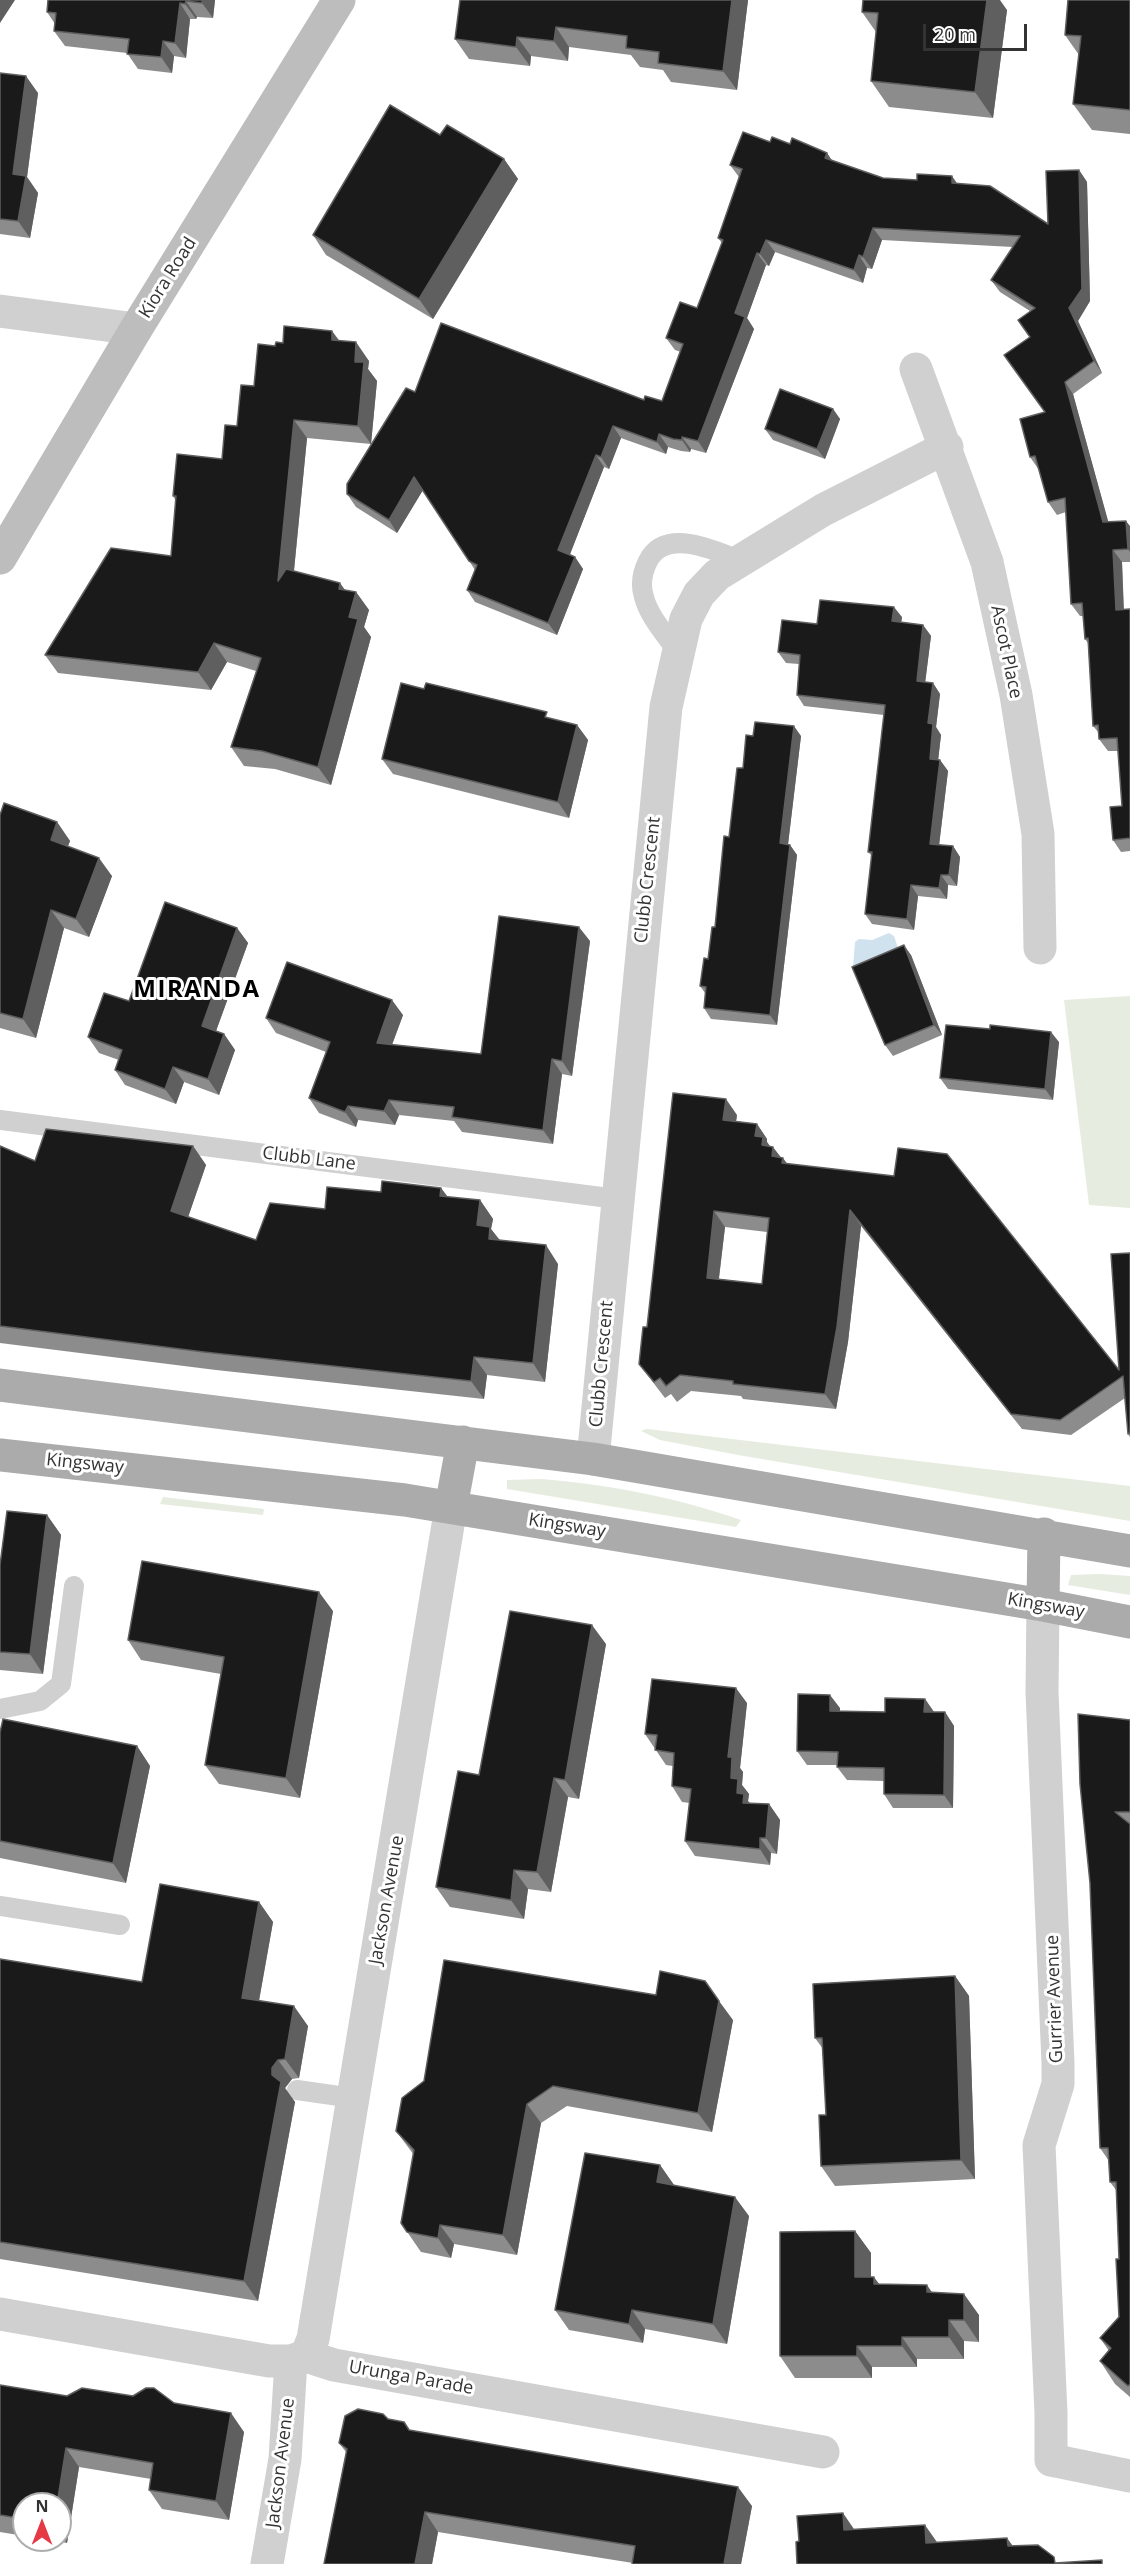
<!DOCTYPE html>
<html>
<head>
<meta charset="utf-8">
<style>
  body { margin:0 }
  #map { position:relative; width:1130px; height:2564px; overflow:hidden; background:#fff; font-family:"Open Sans",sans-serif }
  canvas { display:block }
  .north { position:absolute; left:12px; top:2492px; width:60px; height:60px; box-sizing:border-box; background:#fff; border:2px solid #adadad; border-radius:50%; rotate:0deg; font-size:16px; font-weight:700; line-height:24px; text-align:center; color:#333 }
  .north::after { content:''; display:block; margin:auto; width:21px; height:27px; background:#e63946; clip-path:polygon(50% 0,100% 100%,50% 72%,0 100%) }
  .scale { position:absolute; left:923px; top:24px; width:104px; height:27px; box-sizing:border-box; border:3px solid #333; border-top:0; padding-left:8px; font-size:18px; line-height:21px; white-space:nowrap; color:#333; -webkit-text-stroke:4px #fff; paint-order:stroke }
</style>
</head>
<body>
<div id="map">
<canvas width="1130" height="2564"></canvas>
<div class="north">N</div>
<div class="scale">20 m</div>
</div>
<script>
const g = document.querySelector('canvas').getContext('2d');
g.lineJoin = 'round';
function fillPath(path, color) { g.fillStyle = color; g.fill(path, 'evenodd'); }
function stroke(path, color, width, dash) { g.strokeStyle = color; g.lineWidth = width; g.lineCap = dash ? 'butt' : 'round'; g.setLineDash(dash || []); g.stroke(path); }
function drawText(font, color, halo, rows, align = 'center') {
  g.font = font + ' "Open Sans",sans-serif'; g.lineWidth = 6; g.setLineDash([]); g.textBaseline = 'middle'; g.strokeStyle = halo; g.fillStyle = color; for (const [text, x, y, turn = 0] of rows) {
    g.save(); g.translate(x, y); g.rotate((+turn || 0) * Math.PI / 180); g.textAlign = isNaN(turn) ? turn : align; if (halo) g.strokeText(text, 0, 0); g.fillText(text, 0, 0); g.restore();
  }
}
const green = new Path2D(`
  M1130,996V1208L1089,1205L1064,1000Z
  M647,1429L1130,1486V1521L738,1455L660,1440L641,1431Z
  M542,1479C611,1485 675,1497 741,1520L736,1527L507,1489V1480Z
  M163,1497L264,1509L263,1515L160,1504Z
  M1100,1574L1130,1576V1595L1068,1585L1071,1575Z`);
const water = new Path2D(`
  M889,933L894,936L898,948L853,968L855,942L859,939L872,940Z`);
const lane = new Path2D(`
  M678,653C667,636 649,617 644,597C640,585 642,573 648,561C665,527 715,550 741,561
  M0,1120L617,1199
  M0,1709L40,1701L61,1684L74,1586
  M0,1906L120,1925
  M297,2090L353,2098`);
const street = new Path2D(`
  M0,311L136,329
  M916,369L987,562L1016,695L1038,834L1040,948
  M593,1459L666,707L686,619L699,594L717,575L823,510L947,447
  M1043,1605L1042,1692L1058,2063V2084L1039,2145L1051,2413V2460L1130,2476
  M0,2314L269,2361H291L306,2356L334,2365L823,2452
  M306,2356L313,2339L451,1507
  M267,2564L285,2459L291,2361`);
const secondary = new Path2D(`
  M0,558L136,329L339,0`);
const primary = new Path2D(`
  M0,1385L593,1459L1130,1551
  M0,1455L405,1500L1043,1605L1130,1622
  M451,1507L463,1442
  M1043,1605L1044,1534`);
const wall = new Path2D(`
  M48,0H215L213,18L197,17L196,19H190L186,58L174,56L172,73L138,69L127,53L65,46L54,31L55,24L47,12Z
  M748,0L737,90L671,82L663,70L640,67L631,55L569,47L568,61L531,56L530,66L469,59L455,39Z
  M1130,0V134L1092,130L1073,104L1079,55L1065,35Z
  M1007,10L993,118L889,107L871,81L876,32L862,12Z
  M0,73L38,93L27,177L38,193L30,238L0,234Z
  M440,135L504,159L518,179L433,319L326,255L313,235Z
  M770,142L790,144L827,153L832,161L883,178L957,184L1048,224L1079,170L1087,182L1090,301L1078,321L1102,373L1073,394L1108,522L1130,526V562H1122L1124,609H1130V851L1121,852L1113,840L1122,806L1118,751H1108L1099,739V733L1093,726L1088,643L1085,639L1083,616H1080L1071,604L1066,512L1057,515L1048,502L1039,470L1030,457L1045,412L1030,337V311L1000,292L991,280L1013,247L882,240L872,269L867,268L863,283L775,252L769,266L766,265L747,318L754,329L706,453L691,449L690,452L681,451L668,447L666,454L621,438L609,469L604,467L570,554L575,557L583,569L557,635L475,602L467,590L475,570L423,490L397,533L356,507L347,494L415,392L662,401L681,352L675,350L666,338L697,308L722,243L718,238L739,177L730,165Z
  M332,331L339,340L369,361L368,369L377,381L371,444L307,438L294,571L345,590L356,592L369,610L364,627L371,637L331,785L275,769L244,766L231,747L256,671L227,662L211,690L58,673L45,655L171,556L176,501L173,496L222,459L237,426L254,386L275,346L283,343Z
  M833,409L840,419L825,459L773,440L765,429Z
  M902,617L901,622L923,625L931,636L925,682L933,683L940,694L936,727L941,735L938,760H940L948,771L939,845L953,846L960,857L957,886L948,885L947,899L918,896L914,930L872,924L865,914L872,856L868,852L884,715L804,706L797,695L799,664L786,663L778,652L817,624Z
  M577,725L588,740L569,818L393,774L382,759Z
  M753,736H801L788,844L790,845L797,855L777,1025L711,1019L704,1008L705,993L700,986L708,959L715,927L729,837L743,768Z
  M0,815L57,822L70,841L68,846L112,876L89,937L64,928L36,1038L0,1028Z
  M237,928L248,943L216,1031L224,1034L235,1050L219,1095L184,1082L176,1104L125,1085L115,1070L119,1060L99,1053L88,1037L129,1001Z
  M590,941L572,1076L562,1074L553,1144L462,1132L454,1121L399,1115L395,1125L358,1120L356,1127L319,1113L309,1098L326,1052L276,1033L266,1018L403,1015L392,1045L481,1054Z
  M911,955L942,1035L893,1056L885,1045Z
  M990,1029L1059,1042L1053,1100L948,1089L940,1078Z
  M737,1115L736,1121L757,1124L767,1139V1142L770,1146L787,1164L1119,1370L1130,1253V1437L1128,1434L1125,1398L1071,1435L1022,1429L861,1226L848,1342L836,1409L743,1399L741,1396L691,1391L677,1402L671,1394L665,1398L639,1364L647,1327ZM725,1227L767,1232L762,1284L719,1279Z
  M0,1146L35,1161L193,1146L206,1165L188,1217L256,1240L325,1209L381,1192L441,1188L448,1197L480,1200L493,1219L491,1229L500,1240L558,1264L545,1382L487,1375L484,1399L216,1370L0,1343Z
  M47,1515L61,1535L43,1674L0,1670V1565Z
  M333,1611L300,1798L219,1784L205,1765L221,1674L141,1660L128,1640Z
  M606,1644L579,1799L568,1797L551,1892L528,1889L524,1919L450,1907L436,1887L479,1775Z
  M925,1699L934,1712H945L954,1726L953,1808H893L884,1794V1781L847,1780L837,1767V1765H807L797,1751L840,1708V1712H885Z
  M747,1703L740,1768L743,1772L742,1785L749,1794L748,1801L750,1803L769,1804L780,1820L777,1854L771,1853L770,1865L695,1856L685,1841L690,1803L682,1802L672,1786L673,1766L666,1765L645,1734Z
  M1130,1720V2397L1115,2384L1100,2361L1109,2351L1100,2338L1119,2317V2259L1116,2190L1110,2182L1109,2161L1100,2148L1090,1883Z
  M0,1732L137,1746L150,1766L126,1883L0,1858Z
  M259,1902L273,1922L259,2001L308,2026L299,2078L292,2079L285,2088L295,2102L258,2301L0,2259V1959L142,1982Z
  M955,1976L969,1996L975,2179L835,2186L821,2166L826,2115L823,2049L815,2038Z
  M733,2020L712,2132L567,2106L541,2123L517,2255L454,2244L451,2258L421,2252L401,2223L414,2155L396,2131Z
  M660,2165L674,2185L749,2216L727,2344L645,2329L643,2343L569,2330L555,2310Z
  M855,2231L871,2253V2277L879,2284L932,2293L979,2315V2342L964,2341V2359H917V2367H872V2378H795L780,2356Z
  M0,2385L67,2396L174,2403L244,2432L229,2520L162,2509L149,2490L151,2479L79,2467L67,2543L49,2540H60V2504H24V2536L0,2532Z
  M388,2419L404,2422L410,2430L752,2506L741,2564H632L633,2563L438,2532L432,2564H324L346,2452L339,2443Z`);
const shadedWall = new Path2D(`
  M0,0H15L0,23Z
  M202,0H215L213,18L202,3Z
  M732,0H748L737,90L723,71Z
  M987,0H1000L1007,10L993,118L975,92Z
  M186,1L197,17L196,19L185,4Z
  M180,3L190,19L186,58L175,43Z
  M556,27L569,47L568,61L554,41Z
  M517,37L531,56L530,66L516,47Z
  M163,41L174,56L172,73L161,57Z
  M26,76L38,93L27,177L38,193L30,238L18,221L13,174Z
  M827,153L835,165L825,158Z
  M504,159L518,179L433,319L419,299Z
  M1079,170L1087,182L1090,301L1078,321L1102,373L1094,361L1069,308Z
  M952,176L961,189L952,183Z
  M873,228L882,240L872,269L863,257Z
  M766,240L775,252L769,266L760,254Z
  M757,253L766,265L747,318L754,329L706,453L698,441L735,313Z
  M859,255L867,268L863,283L854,270Z
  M332,331L345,350L332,340Z
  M356,342L369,361L368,369L377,381L371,444L358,426L355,362Z
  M1065,382L1073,394L1112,535L1103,522Z
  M833,409L840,419L825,459L817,449Z
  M294,420L307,438L291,600L278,581Z
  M613,426L621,438L609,469L601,457Z
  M659,434L668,447L666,454L657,442Z
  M682,437L691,449L690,452L682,440Z
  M596,455L604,467L567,562L558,550Z
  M414,477L423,490L397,533L389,520Z
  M1126,521L1130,526V552L1128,549Z
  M1113,550L1122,562L1124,622L1116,610Z
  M575,557L583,569L557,635L548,623Z
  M340,583L353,601L356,592L369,610L364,627L371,637L331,785L318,767L349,617L339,589Z
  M894,607L902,617L900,632L892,621Z
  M923,625L931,636L924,692L917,681Z
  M214,643L227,662L211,690L198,672Z
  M933,683L940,694L936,727L941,735L937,770L930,759L928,723Z
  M577,725L588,740L569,818L558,802Z
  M794,726L801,736L787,853L780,843Z
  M940,760L948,771L938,854L930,844Z
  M57,822L70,841L63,858L51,840Z
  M790,845L797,855L777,1025L770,1015Z
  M953,846L960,857L957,886L949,875Z
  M99,858L112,876L89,937L76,919Z
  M941,875L948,885L947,899L939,888Z
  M911,885L918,896L914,930L907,919Z
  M51,910L64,928L36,1038L23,1019Z
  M579,927L590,941L572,1076L562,1061Z
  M237,928L248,943L212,1042L202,1026Z
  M904,945L911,955L942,1035L934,1025Z
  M392,1000L403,1015L387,1058L377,1043Z
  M1051,1032L1059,1042L1053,1100L1045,1089Z
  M224,1034L235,1050L219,1095L208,1079Z
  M552,1059L562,1074L553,1144L543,1130Z
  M173,1067L184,1082L176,1104L165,1089Z
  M726,1099L737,1115L734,1136L723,1120Z
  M389,1100L399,1115L395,1125L384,1111Z
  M348,1106L358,1120L356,1127L345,1112Z
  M757,1124L767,1139V1142L773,1151V1147L783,1160V1158L794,1173L783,1171L755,1136Z
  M193,1146L206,1165L184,1229L171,1211Z
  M441,1188L454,1206L440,1196Z
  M480,1200L493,1219L491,1229L503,1245L502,1257L477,1225Z
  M850,1210L861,1226L848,1342L836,1409L825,1394Z
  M714,1211L725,1227L717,1293L707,1278Z
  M546,1245L558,1264L545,1382L533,1363Z
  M474,1357L487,1375L484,1399L471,1381Z
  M47,1515L61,1535L43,1674L30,1654Z
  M319,1592L333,1611L300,1798L286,1778Z
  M592,1625L606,1644L579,1799L565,1780Z
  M736,1688L747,1703L740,1768L743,1772L742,1785L749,1794L748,1801L754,1810V1818L737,1793L731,1778L728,1757Z
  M830,1695L840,1708V1725L830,1711Z
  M925,1699L934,1712H924Z
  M945,1712L954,1726L953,1808L944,1795Z
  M137,1746L150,1766L126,1883L113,1863Z
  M554,1778L568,1797L551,1892L537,1872Z
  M769,1804L780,1820L777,1854L766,1838Z
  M760,1838L771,1853L770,1865L760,1849Z
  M514,1870L528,1889L524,1919L511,1900Z
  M259,1902L273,1922L256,2017L242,1998Z
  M955,1976L969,1996L975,2179L961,2160Z
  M719,2001L733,2020L712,2132L698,2113Z
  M294,2006L308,2026L299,2078L285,2059Z
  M278,2060L292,2079L285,2088L295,2102L258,2301L244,2281L272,2068Z
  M527,2104L541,2123L517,2255L503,2235Z
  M660,2165L674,2185L657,2182Z
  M735,2197L749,2216L727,2344L713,2324Z
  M440,2225L454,2244L451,2258L438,2238Z
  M855,2231L871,2253V2299L855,2277Z
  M874,2277L890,2299L874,2284Z
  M927,2285L942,2307L927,2292Z
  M964,2294L979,2315V2342L964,2320Z
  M632,2310L645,2329L643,2343L629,2324Z
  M949,2320L964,2341V2359L949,2337Z
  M902,2337L917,2359V2367L902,2346Z
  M857,2346L872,2367V2378L857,2356Z
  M231,2413L244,2432L229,2520L216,2501Z
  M66,2448L79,2467L67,2543L60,2533V2504H57Z
  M738,2487L752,2506L741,2564H724Z
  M425,2512L438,2532L432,2564H415Z
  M843,2513L856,2532L844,2530Z
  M925,2525L939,2545L926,2543Z
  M1007,2538L1021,2557L1008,2546Z`);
const building = new Path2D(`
  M48,0H202V3L186,1L185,4L180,3L175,43L163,41L161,57L127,54L129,39L54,31L56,13L47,12Z
  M460,0H732L723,71L658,63L659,52L626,48L627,36L556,27L554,41L517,37L516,47L455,39Z
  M863,0H987L975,92L871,81L878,13L862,12Z
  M1068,0H1130V110L1073,104L1081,36L1065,35Z
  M0,73L26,76L13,174L26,176L18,221L0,219Z
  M390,105L440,135L447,125L504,159L419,299L313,235Z
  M743,132L770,142L772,137L790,144L792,138L827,153L825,158L883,178L917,180V174L952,176V183L990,186L1048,224L1046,171L1079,170L1082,289L1069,308L1094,361L1065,382L1103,522L1126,521L1128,549L1113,550L1116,610L1130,609V838L1113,840L1110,807L1122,806L1117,738L1099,739L1098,725L1093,726L1088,638L1085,639L1082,603L1071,604L1065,498L1048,502L1035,456L1030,457L1020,419L1045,412L1004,355L1030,337L1018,320L1035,308L991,280L1020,236L873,228L863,257L859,255L854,270L766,240L760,254L757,253L735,313L745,317L698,441L682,437V440L673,439L659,434L657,442L613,426L601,457L596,455L558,550L575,557L548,623L467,590L477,565L469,561L414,477L389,520L347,494V484L406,388L415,392L441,323L644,400L645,396L662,401L683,344L666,338L680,302L697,308L723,240L718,238L742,169L730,165Z
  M284,326L332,331V340L356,342L355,362H364L358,426L294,420L278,581L286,569L340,583L339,589L356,592L349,617L358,619L318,767L262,751L231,747L261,658L214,643L198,672L45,655L111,548L171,556L176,496H173L177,454L222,459L225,425L237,426L241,385L254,386L258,344L275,346L276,342L283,343Z
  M780,389L833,409L817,449L765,429Z
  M820,600L894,607L892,621L923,625L917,681L933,683L928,723L933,724L930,759L940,760L930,844L953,846L949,875H941L939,888L911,885L907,919L865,914L872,852H868L885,705L797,695L800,655L778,652L782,620L817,624Z
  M401,683L424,689L426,683L547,712L545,717L577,725L558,802L382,759Z
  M755,722L794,726L780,843L790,845L770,1015L704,1008L706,987L700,986L704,958L708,959L712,927H715L724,836L729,837L737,768H743L746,735L753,736Z
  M4,803L57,822L51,840L99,858L76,919L51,910L23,1019L0,1013V815Z
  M165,902L237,928L202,1026L224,1034L208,1079L173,1067L165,1089L115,1070L122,1050L88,1037L104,993L129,1001Z
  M499,916L579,927L562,1061L552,1059L543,1130L452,1117L454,1107L389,1100L384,1111L348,1106L345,1112L309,1098L330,1042L266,1018L287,962L392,1000L377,1043L481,1054Z
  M904,945L934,1025L885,1045L852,967Z
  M946,1025L990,1029V1025L1051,1032L1045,1089L940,1078Z
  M673,1093L726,1099L723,1120L757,1124L755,1136L763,1137L762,1145L773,1147L772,1156L783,1158L782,1163L894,1176L898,1148L947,1154L1119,1370L1111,1254L1130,1253V1433L1128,1434L1123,1376L1060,1420L1011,1414L850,1210L837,1327L825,1394L733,1384V1381L680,1375L666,1386L660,1378L654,1382L639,1364L643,1327H647ZM714,1211L769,1218L762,1284L707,1278Z
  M46,1129L193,1146L171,1211L256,1240L270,1203L325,1209L327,1187L381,1192L382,1181L441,1188L440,1196L480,1200L477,1225L490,1227L489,1239L546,1245L533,1363L474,1357L471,1381L204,1352L0,1326V1146L35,1161Z
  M7,1511L47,1515L30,1654L0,1652V1565Z
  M142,1561L319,1592L286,1778L205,1765L224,1657L128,1640Z
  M510,1611L592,1625L565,1780L554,1778L537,1872L514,1870L511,1900L436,1887L458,1771L479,1775Z
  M652,1679L736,1688L728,1757H732L731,1778L738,1779L737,1793L744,1794L743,1803L769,1804L766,1838H760V1849L685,1841L691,1789L672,1786L674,1753L655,1750L657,1735L645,1734Z
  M798,1694L830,1695V1711L885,1712V1698L925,1699L924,1712H945L944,1795L884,1794V1768L837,1767L838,1752L797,1751Z
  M1078,1714L1130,1720V1812H1115L1130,1824V2384L1128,2386L1100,2361L1111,2348L1100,2338L1119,2317L1116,2259H1119L1116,2182H1110L1108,2148H1100L1090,1883L1080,1784Z
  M3,1719L137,1746L113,1863L0,1841V1732Z
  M160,1884L259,1902L242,1998L294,2006L285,2059L278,2060L272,2068V2075L281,2082L244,2281L0,2242V1959L142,1982Z
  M444,1960L656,1995L660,1971L705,1981L719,2001L698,2113L553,2086L527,2104L503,2235L440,2225L438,2238L407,2232L401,2223L414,2150L396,2131L402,2098L424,2081Z
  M955,1976L961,2160L821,2166L819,2115H826L822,2038H815L813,1984Z
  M585,2153L660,2165L657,2182L735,2197L713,2324L632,2310L629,2324L555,2310Z
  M855,2231V2277H874V2284L927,2285V2292L964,2294V2320H949V2337H902V2346H857V2356H780V2232Z
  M0,2385L67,2396L82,2388L133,2396L146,2388H154L174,2403L231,2413L216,2501L149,2490L153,2463L66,2448L57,2504H24V2519L0,2515Z
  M358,2409L383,2414L388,2419L404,2422L409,2430L738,2487L724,2564H632L635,2546L425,2512L415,2564H324L347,2449L339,2443L345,2416Z
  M843,2513L844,2530L925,2525L926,2543L1007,2538L1008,2546L1038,2545L1054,2557L1055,2563L1102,2560V2564H797L796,2542L799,2541L797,2516Z`);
const streetNames = [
  ["Kiora Road",168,278,-58],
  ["Ascot Place",1006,652,78],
  ["Clubb Crescent",648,880,-84],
  ["Clubb Lane",309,1159,7],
  ["Clubb Crescent",602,1364,-85],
  ["Kingsway",85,1464,6],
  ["Kingsway",567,1526,9],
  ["Kingsway",1046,1606,10],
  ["Jackson Avenue",387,1900,-80],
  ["Gurrier Avenue",1055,1999,-92],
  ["Urunga Parade",411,2378,10],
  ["Jackson Avenue",281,2463,-83]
];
const districtNames = [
  ["MIRANDA",197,990]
];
fillPath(green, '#e6ecdf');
fillPath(water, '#cfe2ee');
stroke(lane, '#d0d0d0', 20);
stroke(street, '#d0d0d0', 33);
stroke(secondary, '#bdbdbd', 33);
stroke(primary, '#ababab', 33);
fillPath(wall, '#8c8c8c');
fillPath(shadedWall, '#5f5f5f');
fillPath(building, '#1a1a1a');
stroke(building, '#5f5f5f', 1.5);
drawText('18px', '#333', '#fff', streetNames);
g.letterSpacing = '1.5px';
drawText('bold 24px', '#000', '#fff', districtNames);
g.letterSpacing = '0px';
</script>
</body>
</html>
